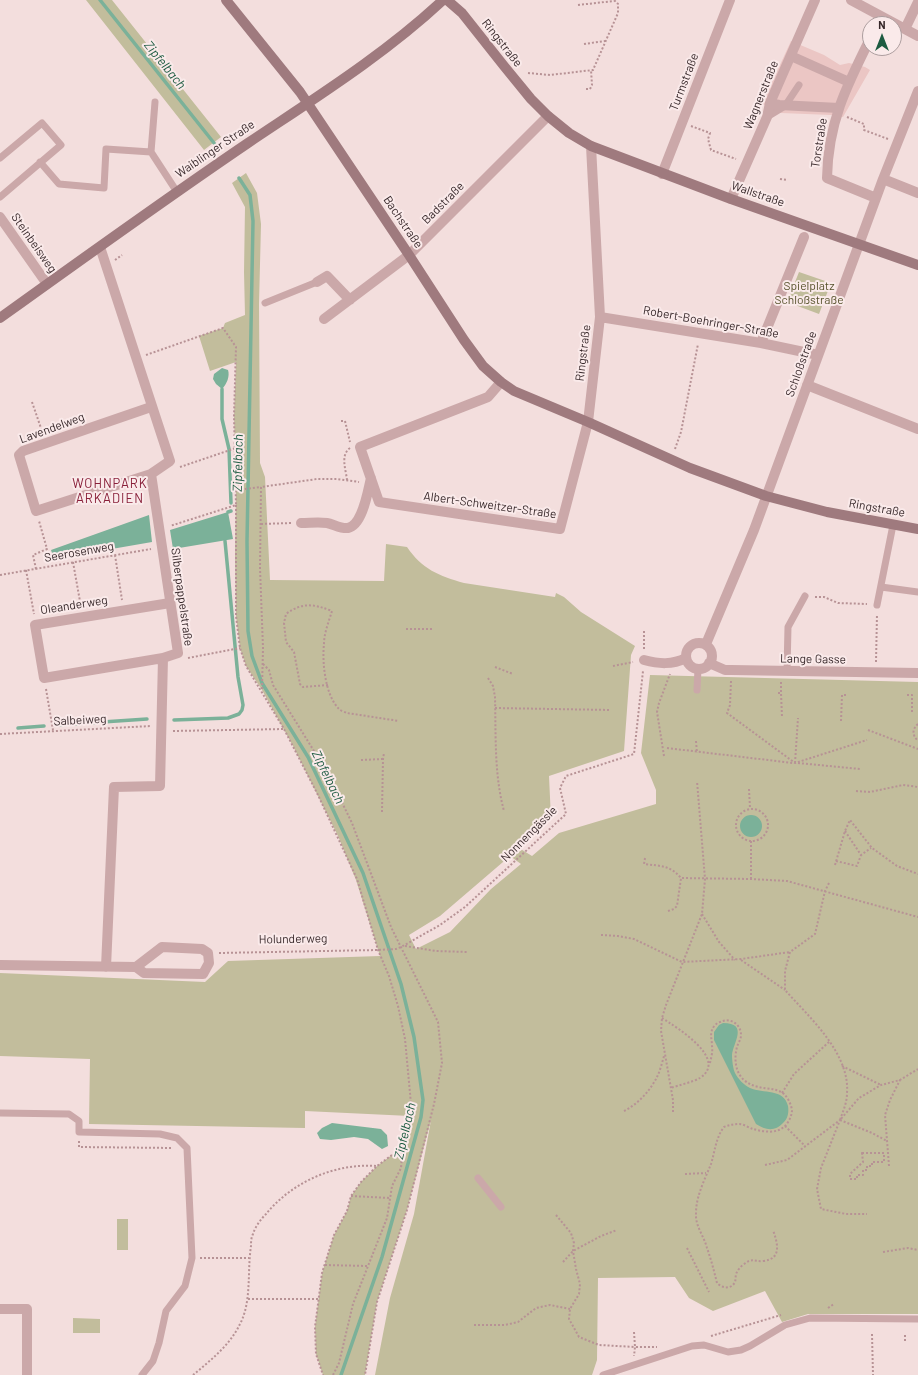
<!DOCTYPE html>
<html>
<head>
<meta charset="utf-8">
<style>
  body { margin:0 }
  #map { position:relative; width:918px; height:1375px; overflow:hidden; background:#f3dedd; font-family:Barlow,sans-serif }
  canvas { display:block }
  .north { position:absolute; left:862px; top:16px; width:40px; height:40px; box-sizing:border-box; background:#faeaea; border:1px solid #ac9d9e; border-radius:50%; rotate:0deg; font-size:11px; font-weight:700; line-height:16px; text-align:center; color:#38292b }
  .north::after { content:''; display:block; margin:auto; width:14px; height:18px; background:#1d5b41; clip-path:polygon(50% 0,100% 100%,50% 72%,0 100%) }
</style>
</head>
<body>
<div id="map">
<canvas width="918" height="1375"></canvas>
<div class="north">N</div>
</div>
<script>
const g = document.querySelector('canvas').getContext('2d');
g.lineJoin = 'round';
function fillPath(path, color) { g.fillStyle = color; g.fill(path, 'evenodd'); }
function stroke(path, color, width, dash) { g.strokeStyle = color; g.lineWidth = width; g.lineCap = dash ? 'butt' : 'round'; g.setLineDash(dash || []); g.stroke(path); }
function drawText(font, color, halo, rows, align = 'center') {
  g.font = font + ' Barlow,sans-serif'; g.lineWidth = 4; g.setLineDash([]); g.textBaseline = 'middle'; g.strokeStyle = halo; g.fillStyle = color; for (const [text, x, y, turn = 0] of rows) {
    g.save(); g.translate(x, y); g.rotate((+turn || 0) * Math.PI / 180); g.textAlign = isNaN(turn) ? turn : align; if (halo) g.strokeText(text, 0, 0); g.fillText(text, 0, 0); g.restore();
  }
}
const green = new Path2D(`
  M86,0H112L221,137L204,150Z
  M246,173L257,193L261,224L259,304L260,463L265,477L270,580L384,581L386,544L407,547C422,569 439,576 464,583L555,597L556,593L564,597L581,612L635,646L631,655L624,751L549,776L551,819L519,848L532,856L559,833L656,804V790L641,753L650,675L918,682V1314H808L782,1322L765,1291L713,1311L689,1298L675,1277L598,1278L597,1360L592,1375H375L390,1298L414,1214L431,1120L407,1210L377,1302L365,1375H323L316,1354L315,1327L322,1273L334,1235L347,1211L351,1196L361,1182L377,1166L400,1149L406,1136L410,1116L305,1111V1128L89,1124L90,1059L0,1056V973L205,982L228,961L380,956L356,880L338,836L293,746L262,690L246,666L240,648L236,616L235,556L236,490L234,416L236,362L210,371L199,336L223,328L225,323L245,315L244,272L245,207L232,183ZM510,856L521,864L491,889L450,932L416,949L409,935L440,916Z
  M799,272L831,283L819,314L787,302Z
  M117,1219H128V1250H117Z
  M73,1318L100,1319V1333H73Z`);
const plaza = new Path2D(`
  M791,41L824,55L840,65L849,63L865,67L870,70L843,117L831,115L781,113L762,104Z`);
const water = new Path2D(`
  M222,368L228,370C230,376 227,384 222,389L216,384L213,379L214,374Z
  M228,512L233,539L173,549L170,530Z
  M149,515L152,542L54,559L51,550Z
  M740 826a11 11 0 1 1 22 0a11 11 0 1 1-22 0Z
  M723,1023C749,1023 733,1043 732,1055C732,1060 733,1069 735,1073C738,1079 744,1085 750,1088C763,1094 784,1088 788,1106C789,1112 788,1119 783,1123C775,1132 765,1130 756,1124L714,1040V1032L719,1025Z
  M332,1123L381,1129L387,1135L388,1146L382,1149L368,1139L354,1137L331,1140L320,1139L317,1133L322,1128Z`);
const stream = new Path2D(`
  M100,0L214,143
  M239,178L250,195L253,221L247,541L248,631L252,656L262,683L308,757L363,873L401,984L414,1037L423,1100L421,1117L382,1257L341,1375
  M222,389V419L229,449L231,503
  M228,512L231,511
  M174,720L228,718L239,714L242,710L243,705L238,677L225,541
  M58,725L147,719
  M18,728L44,726`);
const path = new Path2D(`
  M578,5L614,1
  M584,44L605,41
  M528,73L550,75L593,70L618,13V4L614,0
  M586,89H590L592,85L591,70
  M847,117L864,124V130L888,139
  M691,126L710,133L708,139L711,150L736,159
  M780,179L787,180
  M115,260L122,255
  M146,355L223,328L236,347L234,416L236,505L170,526
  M32,402L43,434
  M341,421H345L350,442
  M675,449L681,432L698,344
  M180,467L236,448
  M347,480C346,470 340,455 350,448
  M237,490L261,487
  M236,505V616L240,648L246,666L284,729L318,795L357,879L378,950L389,976L398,1006L405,1039L409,1082L411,1104L410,1116L406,1136L400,1149L377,1166L361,1182L351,1196L347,1211L334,1235L322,1273L315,1327L316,1354L323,1375
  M261,524L291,523
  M115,555L122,600
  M73,562L81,607
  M36,569L33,555L47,549L39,521
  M26,570L34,614
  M0,575L151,549
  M815,597H824L838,603L867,604
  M406,629H433
  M644,649V631
  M188,658L240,648
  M876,662L877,614
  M263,664L269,670L273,685L314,751L331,780L352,823L391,927L438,1022L442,1063L434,1104L407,1210L377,1302L365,1375
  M613,666L633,662
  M495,667L513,674
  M488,678L493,686L495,697C496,735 494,774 504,811
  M731,681L730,705L727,713L795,763L867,740
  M781,682V693
  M328,685L303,687L300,684L294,652L286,642L284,623L286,614C302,602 314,604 332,611C329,621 324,633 324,644C322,662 325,695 339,709C341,711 345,712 347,713L399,721
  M46,689L53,730
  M262,689L263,648L260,568L261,487L317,479H337L359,482
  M778,693H781L782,717
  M907,695H912V714
  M495,708L611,710
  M841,721L842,695H847
  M918,724C912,729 912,735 918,741
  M868,730L918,749
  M173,731L284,729
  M0,734L151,726
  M696,741L697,753
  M667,748L793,763
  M664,756L657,712L659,703L670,674
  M361,760L383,759
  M795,763L798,718
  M798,763L860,769
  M749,789L750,808
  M856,791L870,792L903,785L918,787
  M736 825a16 16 0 1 1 32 0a16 16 0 1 1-32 0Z
  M382,812L383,759L384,753
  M845,831L861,855L871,848
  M751,841V879
  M645,858L644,864C660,866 670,865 681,878L751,879L787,881L918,917
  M836,861L857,866L861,855
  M835,865L845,831L850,820L872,848L897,866L918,874
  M829,883L825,891L815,934L790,952L785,971V990C809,1017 850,1053 847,1093C847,1103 843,1111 840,1120L859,1098L881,1085L900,1080L918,1069
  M668,911L674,909L677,906L681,878
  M702,914L719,942L735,960
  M601,935L618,936L634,939L682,962L741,959L790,952
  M405,946L436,951L468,952
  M219,953L378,950L396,949L401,947L440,925L465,907L566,814L560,788L566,776L634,754L643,671
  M741,960L785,990
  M662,1018C676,1027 729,1059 700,1078C693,1082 679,1085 671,1088
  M710,1063C711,1058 713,1052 712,1046C712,1040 710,1035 712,1030C713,1027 716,1023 720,1022C730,1017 741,1024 741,1035C741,1040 738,1043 737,1047C734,1058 735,1072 744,1080C758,1092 773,1085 784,1094C788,1098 791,1104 792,1110C792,1115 789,1122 785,1126C777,1134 764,1132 753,1129C749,1128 744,1124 739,1124C734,1124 729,1125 724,1127C716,1137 715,1151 711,1164C705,1179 696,1196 696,1213C695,1226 704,1236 707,1248C711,1259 714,1271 717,1283C722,1288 731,1290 735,1282C736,1279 735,1275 737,1272C738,1270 740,1267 743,1265C752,1257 754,1262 763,1261C783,1259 777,1242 773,1230
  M842,1066L881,1085
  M782,1093L794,1074L830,1041
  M624,1111C638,1104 650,1091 657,1077C660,1071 662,1063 664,1056
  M673,1112V1100L661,1031L662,1018L666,1005L702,914L705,879L697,781
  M840,1120L872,1133L887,1141
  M785,1126L805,1146
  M79,1141V1147L173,1148
  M862,1153H884V1162H872V1166H867V1170H863V1175H857V1179H850V1174L863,1162Z
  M765,1165L787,1160L840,1120L821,1168L817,1189L821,1209L846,1214H867
  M889,1166L885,1115L890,1100L900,1080
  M685,1174L706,1173
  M351,1196L390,1198
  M556,1215L571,1233L574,1243L573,1251L576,1269L580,1284L579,1294L570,1309L569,1319L579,1337L599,1345L635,1347L634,1356
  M687,1248L709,1292
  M883,1252L908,1248L918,1250
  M200,1258H249
  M563,1262L573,1251L601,1236L617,1230
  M325,1265L367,1266
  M248,1299H318
  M828,1308L834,1304
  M474,1325H505L518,1322L536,1308L550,1305L570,1309
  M634,1332L635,1347H657
  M872,1334L873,1375
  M711,1336L781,1315
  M905,1341V1333
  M193,1375C211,1360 230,1345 240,1324C252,1301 247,1272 251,1246C251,1242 251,1238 253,1234C255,1227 261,1219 266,1214C292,1182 335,1163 376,1166
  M333,1375L339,1363L353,1304L387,1218L392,1186L401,1168L403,1144`);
const lane = new Path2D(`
  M767,117L785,106L799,85
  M151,152L177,192
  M0,158L42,123L61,145L0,197
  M40,162L59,184L104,188L106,149L151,152L155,102
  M265,303L317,282
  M881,587L918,592
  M877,605L893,525
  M787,671L788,627L805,596
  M697,690L698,669
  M0,1113L69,1114L79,1121V1132L160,1134L177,1138L187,1148L192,1258L185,1286L166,1311L159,1343L153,1361L142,1375
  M478,1178L501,1207
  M603,1375L692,1346L704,1345L728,1352L741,1350L750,1346L785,1325L810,1318L918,1319`);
const street = new Path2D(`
  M851,0L918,36
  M905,29L918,2
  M870,39C846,87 828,123 827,178L876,198
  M791,56L849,82
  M770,103L779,105L839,108
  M662,174L730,0
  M883,179L918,193
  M731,199L767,117L770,103L815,0
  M0,217L47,284
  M100,247L170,461L151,474L178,653L163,658L160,786L114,787L106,967
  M317,282L327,276L350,300
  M600,317L761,343L818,355
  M324,319L409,255L548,116
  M761,343L804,237
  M501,382L488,397L360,447L379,502L560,529L588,422L600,317L591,146
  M807,385L918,429
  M151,474L36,511L19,455L23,451L151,407
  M301,523C310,523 318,522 327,523C333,524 341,529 348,528C363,525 368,490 371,478
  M686 656a13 13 0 1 1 26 0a13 13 0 1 1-26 0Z
  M706,644L754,530L883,179L918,91
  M163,658L44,678L35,625L170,603
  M644,660C659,664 672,665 686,658
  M709,663L725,670H731L918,673
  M0,965L136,967L162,947L202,949L208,953L209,963L203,974L144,973L136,967
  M0,1309H27V1375`);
const secondary = new Path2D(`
  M226,0L300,92L409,255L464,340L483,366L501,382L514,391L588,422L690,468L766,496L827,512L918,529
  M447,0L462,13L504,66L531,99L548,116L569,133L591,146L731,199L918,265
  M0,318C82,259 164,200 248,143C315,98 384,55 443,0`);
const streetNames = [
  ["Ringstraße",502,43,52],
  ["Turmstraße",684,82,-69],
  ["Wagnerstraße",761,95,-68],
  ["Torstraße",819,143,-81],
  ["Waiblinger Straße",215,149,-34],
  ["Wallstraße",758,194,19],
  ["Badstraße",443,203,-45],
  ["Bachstraße",403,222,56],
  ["Steinbeisweg",34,243,55],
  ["Robert-Boehringer-Straße",711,322,10],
  ["Ringstraße",583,353,-83],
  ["Schloßstraße",801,364,-70],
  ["Lavendelweg",52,428,-20],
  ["Albert-Schweitzer-Straße",490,505,8],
  ["Ringstraße",877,508,10],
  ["Seerosenweg",79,552,-10],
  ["Silberpappelstraße",182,597,82],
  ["Oleanderweg",74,605,-9],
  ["Lange Gasse",813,659,1],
  ["Salbeiweg",80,720,-3],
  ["Nonnengässle",529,834,-45],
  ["Holunderweg",293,939,-1]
];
const parkNames = [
  ["Spielplatz",809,286],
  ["Schloßstraße",809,300]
];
const waterNames = [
  ["Zipfelbach",165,65,51],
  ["Zipfelbach",238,463,-89],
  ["Zipfelbach",328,777,64],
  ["Zipfelbach",405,1131,-77]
];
const neighbourhoodNames = [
  ["WOHNPARK",110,484],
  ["ARKADIEN",110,499]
];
fillPath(green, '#c2bd9c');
fillPath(plaza, '#ebc6c4');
fillPath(water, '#7bb199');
stroke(stream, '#7bb199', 3.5);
stroke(path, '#b79295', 2, [2, 2]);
stroke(lane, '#cba8a9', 7);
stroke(street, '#cba8a9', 10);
stroke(secondary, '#9f7a7e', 10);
drawText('12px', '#38292b', '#faeaea', streetNames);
drawText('12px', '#57522c', '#faeaea', parkNames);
drawText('italic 13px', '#1d5b41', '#faeaea', waterNames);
g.letterSpacing = '1px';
drawText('13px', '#89203a', '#faeaea', neighbourhoodNames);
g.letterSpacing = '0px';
</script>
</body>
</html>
